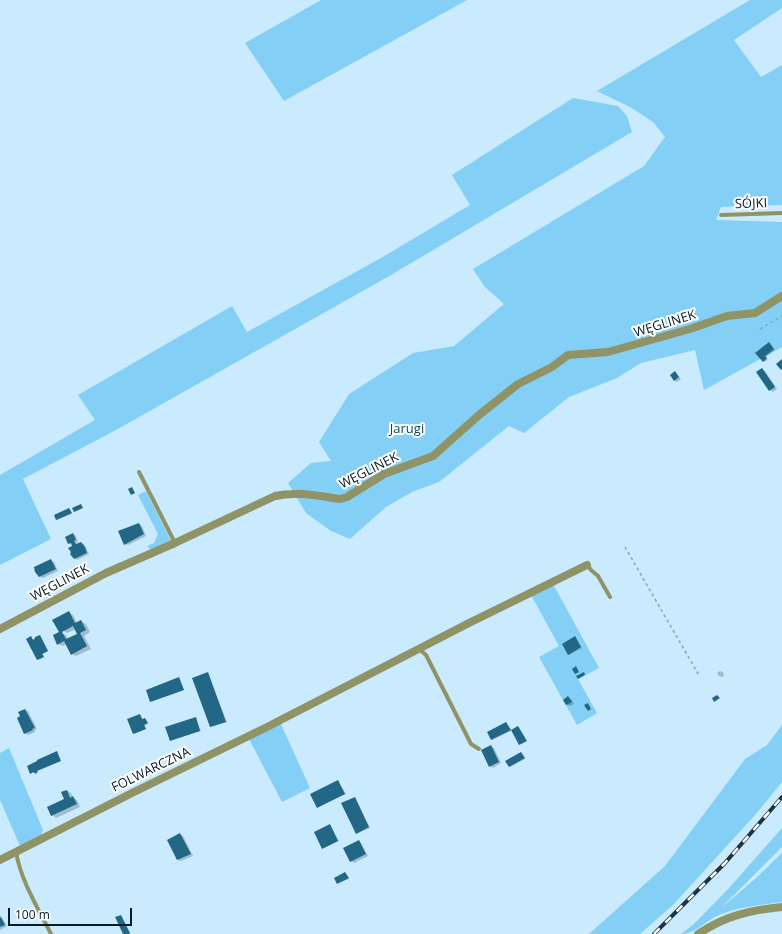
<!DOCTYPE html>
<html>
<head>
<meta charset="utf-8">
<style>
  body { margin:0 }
  #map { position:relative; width:782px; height:934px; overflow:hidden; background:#c9ebfd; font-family:"Open Sans",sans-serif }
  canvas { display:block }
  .scale { position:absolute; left:8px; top:908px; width:124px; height:18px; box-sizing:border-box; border:2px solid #051b26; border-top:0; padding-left:5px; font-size:12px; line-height:14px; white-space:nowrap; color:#051b26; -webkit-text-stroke:3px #fff; paint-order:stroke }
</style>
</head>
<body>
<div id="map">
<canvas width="782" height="934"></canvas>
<div class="scale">100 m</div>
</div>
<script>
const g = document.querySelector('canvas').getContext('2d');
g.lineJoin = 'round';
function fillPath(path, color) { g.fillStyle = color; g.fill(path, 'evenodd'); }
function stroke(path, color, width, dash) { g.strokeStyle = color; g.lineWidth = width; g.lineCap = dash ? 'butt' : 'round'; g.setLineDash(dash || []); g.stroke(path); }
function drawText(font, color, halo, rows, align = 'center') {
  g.font = font + ' "Open Sans",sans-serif'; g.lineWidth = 4; g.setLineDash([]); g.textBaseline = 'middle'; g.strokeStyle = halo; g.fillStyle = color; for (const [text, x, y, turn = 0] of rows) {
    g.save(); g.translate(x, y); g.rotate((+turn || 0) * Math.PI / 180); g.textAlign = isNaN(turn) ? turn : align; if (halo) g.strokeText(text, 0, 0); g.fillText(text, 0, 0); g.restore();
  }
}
const green = new Path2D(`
  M321,0H467L284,101L245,43Z
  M750,0H782V8L734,40L761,77L782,65V205L721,207L716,220L782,222V347L704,390L695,350L641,363L617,378L569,397L524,433L509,426L439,482L412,492L386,507L350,539L331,531L306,513L288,483L311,463L331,461L319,442L349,394L413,353L454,346L504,304L484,286L473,269L644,166L665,137L653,122L630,107L597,91Z
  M573,98L618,106L627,116L632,132L391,275L116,430L23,479L51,539L0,565V475L95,420L78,395L232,306L247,332L381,258L470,205L452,175Z
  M146,491L171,541L151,550L147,546L154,543L158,534L138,495Z
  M553,584L599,668L578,679L597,713L577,725L539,657L559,646L531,595Z
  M280,722L310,788L282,802L248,737Z
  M782,725V782L756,814L673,905L640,934H589L665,866L745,759L767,745Z
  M9,748L43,830L41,835L20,846L0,800V753Z
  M782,828V847L721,908L755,879L782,853V902C761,905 738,907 719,915C705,921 696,934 681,934L694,924L729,888Z`);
const shadow = new Path2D(`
  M770,344L775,350L766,357L768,359L765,362L757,353Z
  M762,369L765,371L777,389L773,392L770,390L757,372Z
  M675,372L681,379L677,382L674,380Z
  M69,509L72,514L57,520L55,515Z
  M139,524L142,526L146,536L128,545L125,544Z
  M73,534L76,536L78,542L76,543L77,545L81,543L84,544L89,554L77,560L71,554L70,548L74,546L73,544L69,543Z
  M51,561L54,562L58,571L43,578L40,577Z
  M69,612L73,615L77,623L81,621L86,624L90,632L84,636L91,649L76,656L72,654L67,644L63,646L58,644L60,632ZM76,629L79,634L68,639L66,635L62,633V630L67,633Z
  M40,636L48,651L43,654L44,657L39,660L31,637L34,641Z
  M576,638L582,648L569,655L568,654Z
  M720,671L723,672L724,676L722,677L719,676L717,673Z
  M208,674L227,722L212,727L193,679Z
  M179,678L184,690L151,702Z
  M568,697L571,699L574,704L570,706L567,705L564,700Z
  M25,710L28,711L37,729L35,730V732L28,735L25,733L21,717Z
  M140,715L143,720H146L148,724L145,725L146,729L135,734L134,733Z
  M196,718L201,731L171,740Z
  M506,723L511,731L492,740L488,733Z
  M491,746L494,748L501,763L493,768L490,766Z
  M521,753L525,759L510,767L507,761Z
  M338,781L346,794L317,807Z
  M67,791L71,793L73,798L77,800L80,807L56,818L52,815L65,800Z
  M355,798L370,828L358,833H357Z
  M330,825L339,841L324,848H323Z
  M180,834L183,836L193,856L181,861L178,860L169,840Z
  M359,841L361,843L368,856L354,863L351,861Z
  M345,873L349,879L338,883Z
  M0,915L7,926L0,930Z`);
const building = new Path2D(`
  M769,342L774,349L765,356L767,358L763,362L755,353Z
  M782,359V369L781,370L776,364Z
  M762,368L775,387L769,391L756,372Z
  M675,371L679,377L674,381L670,375Z
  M132,487L135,493L131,495L128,489Z
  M81,504L83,508L74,512L72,508Z
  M69,508L72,513L56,520L54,515Z
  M139,523L144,534L124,545L118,531Z
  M73,533L76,540L74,541L76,544L81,542L85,547L87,553L74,559L70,554L71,552L68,548L72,546L71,543L68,544L65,537Z
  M51,559L56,569L39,577L35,572L34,567Z
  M69,611L75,623L81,620L86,630L80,633L87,646L71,655L64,641L57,645L53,635L59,632L52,620ZM73,626L77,634L66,639L62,632Z
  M40,635L48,651L42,654L44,657L37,660L26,639L31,636L33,640L35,638V637Z
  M575,636L581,647L568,655L562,644Z
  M576,666L579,672L575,674L572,669Z
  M208,672L226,722L210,727L192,678Z
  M584,672L585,675L578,679L576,676Z
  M179,677L184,690L150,702L146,690Z
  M717,695L720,698L714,702L712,698Z
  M568,696L572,702L566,705L563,700Z
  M588,703L591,709L588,711L584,705Z
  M25,709L35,728L32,729L33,730L24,734L17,718L20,716L18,712Z
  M140,714L142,719L145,718L148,723L144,725L146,729L133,734L127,719Z
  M196,717L200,731L170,741L165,727Z
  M506,722L511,730L491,740L487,732Z
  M518,726L527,741L519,745L511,730Z
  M491,745L499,762L489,767L481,750Z
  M57,751L61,761L37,771L38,772L35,774L34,772L30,774L27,766L37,761V760Z
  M521,752L525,758L509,767L505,761Z
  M338,780L345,794L317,808L310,794Z
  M67,790L70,798L73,796L77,804L51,816L47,807L64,799L61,792Z
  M355,797L369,827L356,834L341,803Z
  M330,824L338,841L322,849L314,832Z
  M180,833L191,854L177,860L167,840Z
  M359,840L366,854L350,862L343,848Z
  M345,872L349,878L337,884L334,878Z
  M121,915L130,933L129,934H123L115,917Z
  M1,917L5,925L0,927V918Z`);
const path = new Path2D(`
  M760,329L782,316
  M625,547L700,677`);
const service = new Path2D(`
  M721,215L782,213
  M139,472L175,543
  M587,565L591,570L598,576L610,597
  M419,649L426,655L471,744L479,749
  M16,852C21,881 38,908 51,934`);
const minor = new Path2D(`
  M0,629L106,573L175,543L275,496C297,491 319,496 340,499L347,497L384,474L433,456L479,415L518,384L552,367L568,355L608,352L690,329L727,316L755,313L782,296
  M0,860L134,792L267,727L469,623L587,565
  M698,934C725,916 750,910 782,907`);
const rail = new Path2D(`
  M654,934L725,863L782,797`);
const streetNames = [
  ["SÓJKI",751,204,-2],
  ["WĘGLINEK",665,324,-17],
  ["WĘGLINEK",369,471,-27],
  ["WĘGLINEK",60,583,-28],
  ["FOLWARCZNA",151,770,-26]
];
const parkNames = [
  ["Jarugi",407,429]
];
fillPath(green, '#83cff5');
fillPath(shadow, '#0003');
fillPath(building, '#226786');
stroke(path, '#87a5b4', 1.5, [3, 3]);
stroke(service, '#8f9366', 4);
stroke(minor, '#8f9366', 8);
stroke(rail, '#1e3541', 4);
stroke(rail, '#fff', 2.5, [8]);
drawText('13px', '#051b26', '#fff', streetNames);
drawText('13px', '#10465e', '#fff', parkNames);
</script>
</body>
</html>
